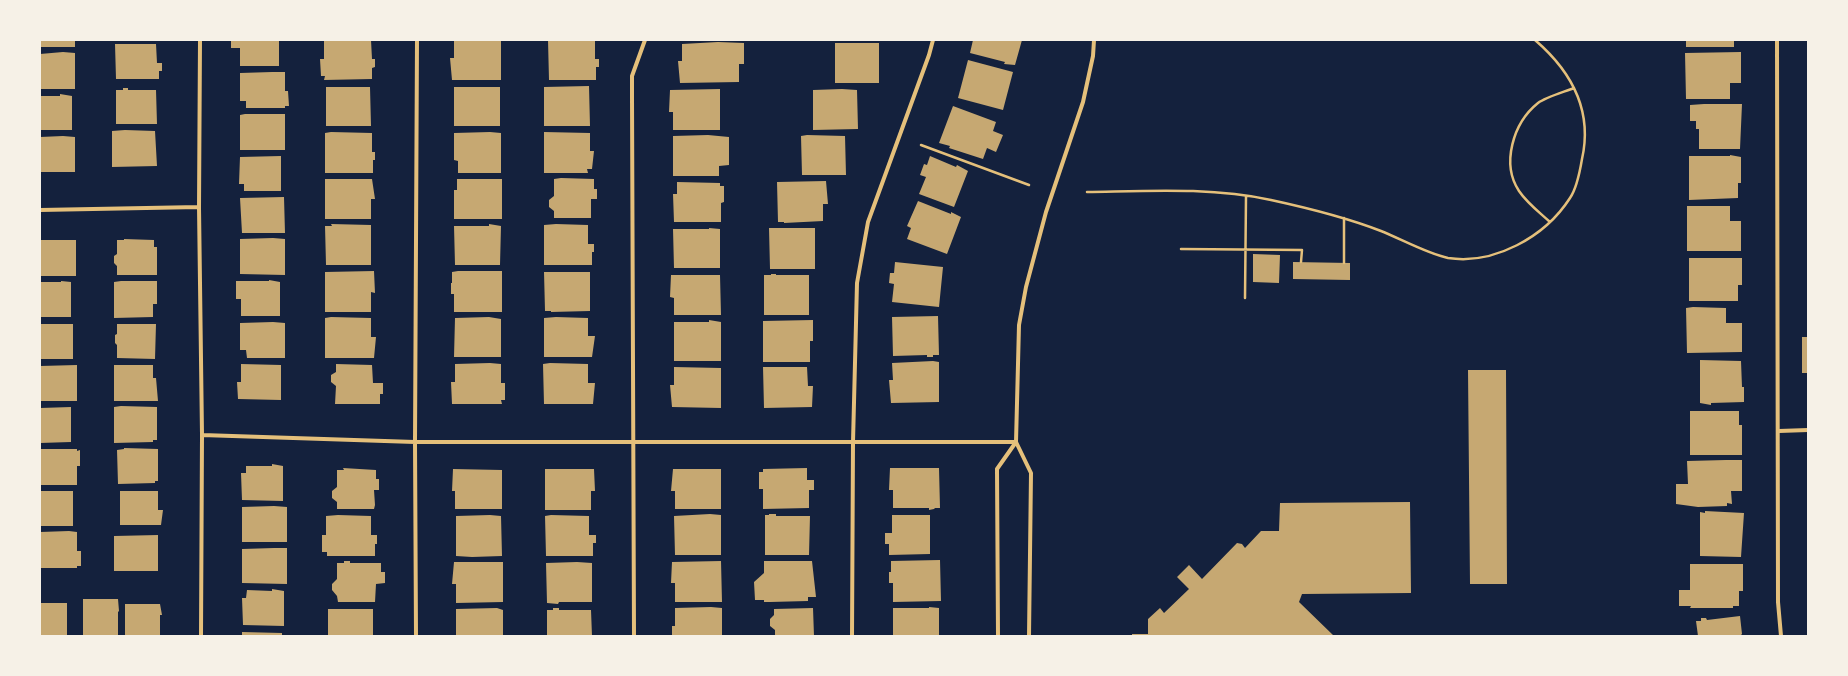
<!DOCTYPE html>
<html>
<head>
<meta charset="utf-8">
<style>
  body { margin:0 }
  #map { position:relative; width:1848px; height:676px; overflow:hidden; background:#14213d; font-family:Cabin,sans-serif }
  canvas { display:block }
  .frame { position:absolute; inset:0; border:41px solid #f6f1e7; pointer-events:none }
</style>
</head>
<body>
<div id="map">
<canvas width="1848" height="676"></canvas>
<div class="frame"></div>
</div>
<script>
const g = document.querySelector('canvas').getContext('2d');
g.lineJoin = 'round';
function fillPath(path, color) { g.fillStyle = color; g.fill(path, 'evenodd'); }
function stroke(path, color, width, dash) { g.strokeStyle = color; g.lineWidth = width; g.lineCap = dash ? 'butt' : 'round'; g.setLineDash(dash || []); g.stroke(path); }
const building = new Path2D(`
  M40,40H75V47H40Z
  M231,40H279V66H240V48H231Z
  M324,40H371L372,59H375V67L372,68V79L324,80L325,76H321L320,59H324Z
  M454,40H501V80H452L450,58H454Z
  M548,40H595V59H599V67H596V80H549Z
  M973,40H1022L1015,65L1004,64L1005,62L970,53Z
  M1686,40H1734V47H1686Z
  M718,42L744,43V64H739V82L680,83L678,61H682V44Z
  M835,43H879V83H835Z
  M115,44H156L157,63H162V71H159V79H116Z
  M63,52L75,53V89H40V54Z
  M1741,52V83H1730V99H1686L1685,53Z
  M968,60L1013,72L1003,110L958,98Z
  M272,72H285V91H288L289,106H285V108H246V101H240V73Z
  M589,86L590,126H544V87Z
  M326,87H370L371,126H326Z
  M454,87H500V126H454Z
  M123,88H128V90H156L157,124H116V90H123Z
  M720,89V130H673V112H669L670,90Z
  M842,89L857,90L858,129L813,130V90Z
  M60,94L72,96V130H40V96H60Z
  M1704,104H1742L1740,149H1699V129H1696V121H1690V105Z
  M953,106L996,122L993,131L1003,135L996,152L987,148L983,159L949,148L950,146L939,143Z
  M245,114H285V150H240V115Z
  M125,130L155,131L157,166L112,167V131Z
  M331,132L372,133V152H375V160H373V173H325V133Z
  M490,132L501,133V173H458V161L454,160V133Z
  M544,132L590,133V151H594L592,169H587L588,173H544Z
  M708,135L729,137V165L719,166V176H673V136Z
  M807,135L845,136L846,175H802L801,136Z
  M63,136L75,137V172H40V137Z
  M1730,155L1741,157V183H1738V198L1689,200V156H1730Z
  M281,156V191H244V184H239L240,157Z
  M930,156L956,167L957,165L968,171L954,207L919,194L926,177L920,175L924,164L927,165Z
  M561,178L594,179V189H597V199H591V218H554V211L549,207V200L554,196V179Z
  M325,179H372L375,199H371V219H325Z
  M457,179H502V219H454V190H457Z
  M826,181L828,204H823V221L784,223V222H778L777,182Z
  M677,182L720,183V186H724V202L721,203V222H674L673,194H677Z
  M284,197L285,233H242L240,198Z
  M918,201L951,214V212L961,217L947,254L907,239L911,228L907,226Z
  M1687,206H1730V221H1741V251H1687Z
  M331,224L371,225V265H326L325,226H332Z
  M489,224L501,226L500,265H455L454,226H489Z
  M556,224L588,225V244H594V252H592V265H544V225Z
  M709,228L720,229V268H674L673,229H709Z
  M769,228H815V269H770Z
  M273,238L285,239V275L240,274V239Z
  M124,239L154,240V247H157V275H117V266L114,263V256L117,254V240H124Z
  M40,240H76V276H40Z
  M1253,254L1280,255L1279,283L1253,282Z
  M1689,258H1742V285H1738V301H1689Z
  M895,262L943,267L939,307L892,302L894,284L889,283L890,273H894Z
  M1293,262L1350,263V280L1293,279Z
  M374,271L375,293L371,292V312H325V272Z
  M458,271H502V312H454V294H451V283H452V272Z
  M544,272H590V311L551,312V311H545Z
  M771,274H776V275H809V315H764V275H771Z
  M671,275H720L721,315H674V298L670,297Z
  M269,280L280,282V316H241V299H236V281H269Z
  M61,281L71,282V317H40V282H61Z
  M121,281H157V304H153V317L114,318V282Z
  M1693,307L1726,308V323H1742V352L1687,353L1686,308Z
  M938,316L939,355H933V357H927V355L893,356L892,317Z
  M331,317L371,318V337H376L374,358H325V318Z
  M489,317L501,319V357H454L455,318Z
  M556,317L588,318V336H595L592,357H544V318Z
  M709,320L721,322V361H674V322H709Z
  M813,320V341H810V362H763V321Z
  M273,322L285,323V358H247L246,350H240V323Z
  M40,324H73V359H40Z
  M117,324H156L155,359L117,358V345L115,343V335L117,334Z
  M1802,337H1808V373H1802Z
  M1700,360L1741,361L1742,387H1744V402L1711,403V405L1700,403Z
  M933,361L939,362V402L891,403L889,380H893L892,363Z
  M490,363L501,364V383H505V400H501L502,404H452L451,382H455V364Z
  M550,363L588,364V383H595L593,404H544L543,364Z
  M241,364L281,365V400L238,399L237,382H241Z
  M336,364L372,365L373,383H383V394H380V404H335L336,386L331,382V375L336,372Z
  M77,365V401H40V366Z
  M114,365H153V378H156L158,401H114Z
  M674,367L721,368V408L672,407L670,385H674Z
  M763,367H807L808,386H813L812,407L764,408Z
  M1468,370H1506L1507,584H1470Z
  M121,406L157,407V440H153V442L114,443V407Z
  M71,407V442L40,443V408Z
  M1690,411H1739V425H1742V455H1690Z
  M124,448L158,449V481H155V483L118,484L117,450L124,449Z
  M40,449H77V451L80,450V466H77V485H40Z
  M1726,460H1742V491H1731L1732,504L1727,503V506L1698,507L1676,504V484H1688L1687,461Z
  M272,464L283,466V501L242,500L241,473H246V466H272Z
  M343,468L376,470V479H379V490H374L375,505L374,509H337V502L332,498V491L337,487V470H344Z
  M807,468V480H814V490H809V508L763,509V489H759V472H763V469Z
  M890,468H939L940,508H935L934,509L929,510V508H893V490H889Z
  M453,469L502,470V509H455V491H452Z
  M545,469H594L595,491H591V510H545Z
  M673,469H721V509H675V491H671Z
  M40,491H73V526H40Z
  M120,491H158V510H163L161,525H120Z
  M1410,502L1411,593L1302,594L1299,602L1334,636H1132V634H1148V619L1160,608L1164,613L1189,589L1177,577L1189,565L1202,579L1237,543L1242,544L1245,548L1261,531H1279L1280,503Z
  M274,506L287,507V542H242V507Z
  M1705,511L1744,513L1741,557L1700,556V512L1705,513Z
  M710,514L721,515V555H675L674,516Z
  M769,514H776V516H810L809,555H765V515H769Z
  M338,515L371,516V535H377V544H375V556H327V552H322V535H326V516Z
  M490,515L501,516L502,556L472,557L456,556V516Z
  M551,515L589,516V535H596V543H593V556H546L545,516Z
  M892,515H930V554L889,555V544H885V533H892Z
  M69,531L77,532V551H81V566H77V568H40V532Z
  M158,535V571H114V536Z
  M274,548H287V584L242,583V549Z
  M940,560L941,601L893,602V583H889V572H891V561Z
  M344,561H350V563H381V572H385V583L376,584L375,602H338L337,596L332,590V584L337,579V563H344Z
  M721,561L722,602H675V583H671L672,562Z
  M764,561H812L816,597H808V601L770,602H764V600H755L754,582L764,573Z
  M454,562H503V602L456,603V584H452Z
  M577,562L592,563V602H559L558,604L547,603L546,563Z
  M1690,564H1743V591H1739V606H1733V608H1690L1691,606H1679V590H1690Z
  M272,589L284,591V626L243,625L242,598H246L247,590L272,591Z
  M83,599H118L119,611L118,612V636H83Z
  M40,603H67V636H40Z
  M125,604H160L162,615H160V636H125Z
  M711,607L722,608V636H672V626H675V608Z
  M929,607L939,608V636H893V608H929Z
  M497,608L503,610V636H456V609Z
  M553,608H559V610H591L592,636H547V610H553Z
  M813,608L814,636H775V630L770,626V619L774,615V609Z
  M328,609H373V636H328Z
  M1740,616L1742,634L1740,636H1698L1696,621H1701V618H1706L1707,620Z
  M242,632L282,633V636H242Z`);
const path = new Path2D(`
  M921,145L1029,185
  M1087,192C1148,191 1211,187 1271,200C1308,208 1345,217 1381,231C1401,239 1428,254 1448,258C1494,265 1545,237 1570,198C1577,188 1580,171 1582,159C1593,110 1571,71 1535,40
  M1550,222C1539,212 1527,203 1519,191C1501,164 1513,123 1538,103C1546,97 1564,92 1574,88
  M1181,249L1302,250L1301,262
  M1344,263V218
  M1245,298L1246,196`);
const minor = new Path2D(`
  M200,40L199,207L202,435L201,636
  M1777,40L1778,602L1781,636
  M40,210L199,207
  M1779,431L1808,430
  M202,435L415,442H1016
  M416,636L415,442L417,40
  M634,636L632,97V76L645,40
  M852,636L853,442L857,283L868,222L929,55L933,40
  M998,636L997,469L1016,442
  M1029,636L1031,473L1016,442L1019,325L1026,287L1046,212L1083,102L1093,56L1094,40`);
fillPath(building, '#c6a872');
stroke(path, '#e5c07b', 2.5);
stroke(minor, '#e5c07b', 4);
</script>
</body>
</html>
